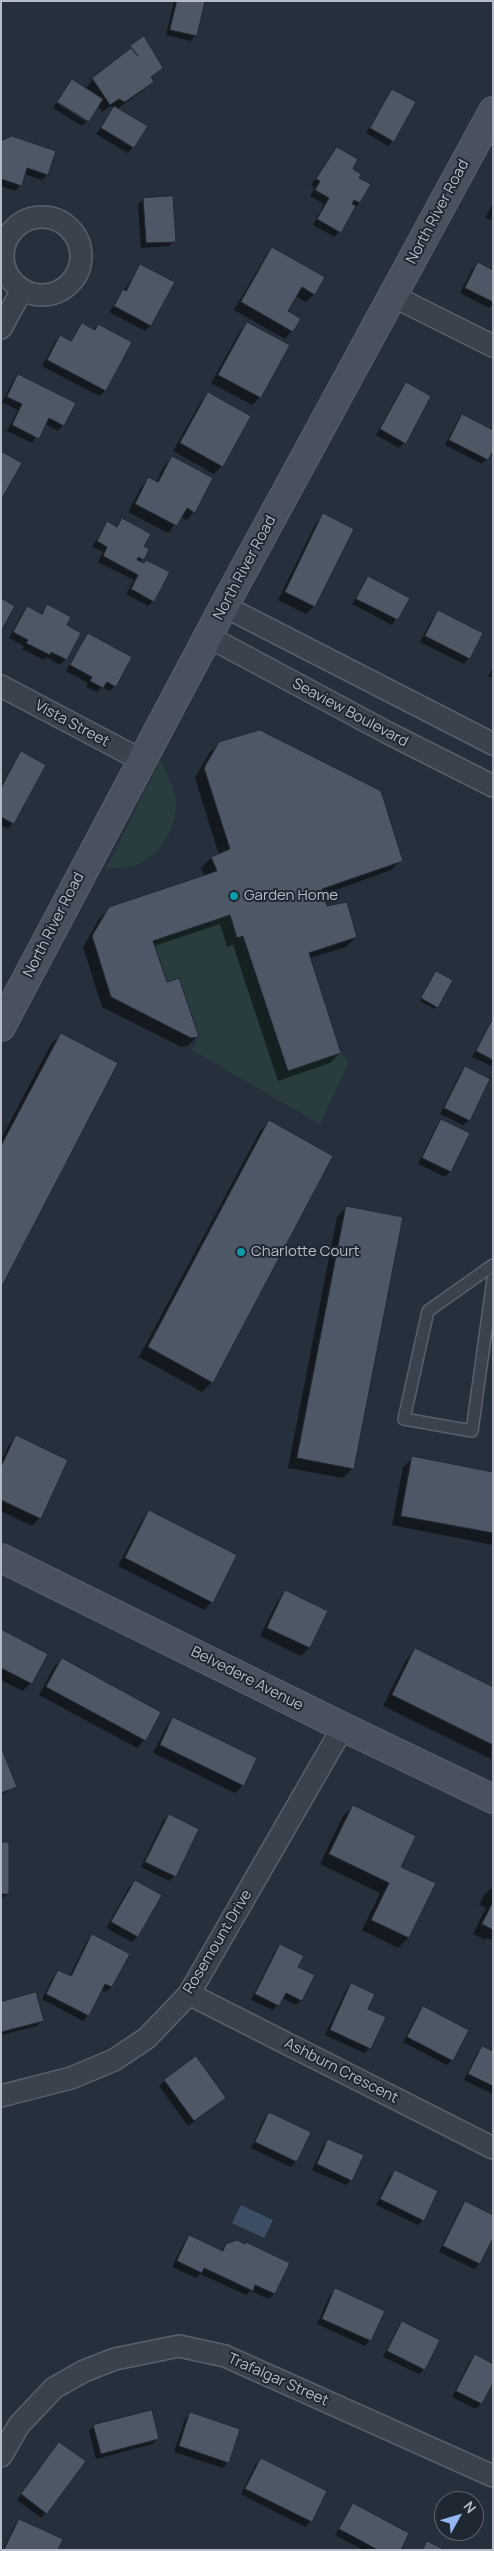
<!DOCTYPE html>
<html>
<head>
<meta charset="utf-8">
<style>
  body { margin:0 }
  #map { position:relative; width:494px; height:2551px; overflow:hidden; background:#26303c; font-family:Manrope,sans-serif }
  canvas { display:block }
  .frame { position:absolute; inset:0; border:2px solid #b6bdc8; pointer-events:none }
  .north { position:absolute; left:434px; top:2491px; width:50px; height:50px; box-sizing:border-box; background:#1f2732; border:1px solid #5b636e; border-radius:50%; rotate:51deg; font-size:14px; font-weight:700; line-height:20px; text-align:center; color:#b6bdc8 }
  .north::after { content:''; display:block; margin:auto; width:18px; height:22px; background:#94b7ef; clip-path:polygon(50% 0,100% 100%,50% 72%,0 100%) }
</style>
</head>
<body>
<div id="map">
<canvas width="494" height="2551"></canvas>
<div class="frame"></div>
<div class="north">N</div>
</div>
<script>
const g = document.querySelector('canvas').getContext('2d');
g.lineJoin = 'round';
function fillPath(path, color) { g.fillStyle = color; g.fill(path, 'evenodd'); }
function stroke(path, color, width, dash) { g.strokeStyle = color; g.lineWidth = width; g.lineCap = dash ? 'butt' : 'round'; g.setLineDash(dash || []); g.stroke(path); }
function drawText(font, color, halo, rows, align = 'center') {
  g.font = font + ' Manrope,sans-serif'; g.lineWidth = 4; g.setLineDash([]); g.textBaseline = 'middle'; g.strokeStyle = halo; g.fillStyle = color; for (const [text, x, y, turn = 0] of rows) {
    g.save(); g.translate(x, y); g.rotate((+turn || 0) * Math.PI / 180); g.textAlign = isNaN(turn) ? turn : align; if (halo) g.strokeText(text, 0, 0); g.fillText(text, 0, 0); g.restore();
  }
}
const green = new Path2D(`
  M160,760C165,772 176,790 176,803C177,829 158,858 133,866C125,868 114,868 106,869Z
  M230,915L237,938L243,936L288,1071L341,1053L349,1062L320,1124L192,1050L199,1037L179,978L167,982L153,941Z`);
const water = new Path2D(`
  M241,2205L273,2220L264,2238L232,2223Z`);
const shadow = new Path2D(`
  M174,1H204L196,35L190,41L166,35Z
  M144,38L162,68L150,79L152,82L144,90L117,109L133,147L128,153L96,134L114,108L110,106L102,112L98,105L88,120L58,101L72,81L85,89L93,79ZM131,48L140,56L136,58Z
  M392,90L393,141L388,146L366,133Z
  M56,103L87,122L82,126L53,108Z
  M1,143L47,175L42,180L24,174L20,186L15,191L1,186Z
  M337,149L357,178L359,203L335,237L313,225L324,204L310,196L315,187L311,185Z
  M144,199L175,241L169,246L141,248L138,204Z
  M493,203V221L485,218Z
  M272,249L314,294L306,302L295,296L286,311L292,331L285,339L234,310L265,257Z
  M478,264L493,272V304L489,308L460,293L472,269Z
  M141,266L173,283L150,326L145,331L109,312Z
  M82,324L93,330L98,325L130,342L105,391L99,396L42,366L55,342L60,337L70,342Z
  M247,324L260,397L252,405L211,383L240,331Z
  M18,375L63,425L58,431L45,424L32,443L7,431L18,410L2,402L13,381Z
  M406,384L404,443L399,448L376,435L401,389Z
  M209,394L222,466L214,474L173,451L201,401Z
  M462,416L487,459L482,464L445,445L457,421Z
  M172,458L194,512L186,520L181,517L168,533L128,512L141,487L149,479L156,482L164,466Z
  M324,515L314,606L306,614L278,600L316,523Z
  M122,520L142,547L143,559L139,562L153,601L148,606L126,594L134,580L98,562L103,552L92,547L107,523L115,527Z
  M368,578L408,599L392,625L352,604Z
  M48,605L65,626L66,659L60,665L46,657L44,660L22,649L24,646L9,638L22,613L27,607L40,614Z
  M438,612L469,658L464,664L420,642L433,617Z
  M88,634L115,686L110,691L102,687L97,692L86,687L88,683L66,671Z
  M493,667V679L488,676Z
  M220,743L401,861L391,870L322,895L326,908L356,937L346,947L310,958L340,1053L330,1063L278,1081L233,945L227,947L220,924L154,946L166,983L197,1037L187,1046L181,1047L102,1007L83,947L99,919L110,908L205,877L201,868L211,858L219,855L195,778L209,753Z
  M21,753L13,823L8,829L1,825V785Z
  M436,972L437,1007L435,1009L420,1001Z
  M493,1017V1067L472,1057Z
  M61,1035L1,1285V1139L51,1044Z
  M465,1068L469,1120L463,1125L440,1114L460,1073Z
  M270,1121L212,1382L202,1392L139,1357L260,1131Z
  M441,1121L450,1172L445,1177L418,1164L436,1126Z
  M347,1207L353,1468L343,1478L288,1468L337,1217Z
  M16,1437L40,1518L32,1526L1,1511V1460L9,1445Z
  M413,1458L493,1473V1545L392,1525L403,1467Z
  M150,1512L212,1602L204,1610L118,1566L142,1520Z
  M285,1592L327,1612L309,1648L301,1656L260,1636L278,1600Z
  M1,1631L31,1683L23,1691L1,1680Z
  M416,1650L493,1688L491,1759L383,1706L406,1660Z
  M62,1659L160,1712L144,1740L137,1748L39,1695L54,1667Z
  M173,1719L243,1785L235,1793L153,1753L166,1727Z
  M1,1750L15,1787L1,1795Z
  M353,1807L399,1867L434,1884L408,1938L398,1948L362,1930L380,1893L320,1864L343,1816Z
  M169,1815L175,1876L169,1881L141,1867L163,1821Z
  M1,1844L8,1894L1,1899Z
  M135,1881L160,1895L137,1937L132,1942L106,1928L129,1887Z
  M493,1886V1941L487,1938L485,1940L473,1934L486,1908L479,1905L484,1895Z
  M93,1936L111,1987L106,1992L101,1990L88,2015L83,2021L42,1999L53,1977L59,1971L69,1977L87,1941Z
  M280,1946L301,2000L296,2005L282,1998L273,2010L251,2000L275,1951Z
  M351,1984L366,2009L370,2048L364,2053L325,2035L346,1990Z
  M1,2003L42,2020L37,2026L1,2035Z
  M423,2008L452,2060L447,2065L403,2042L418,2013Z
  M482,2047L493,2053V2094L464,2080L477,2053Z
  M196,2058L219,2103L188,2126L159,2086Z
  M269,2113L296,2161L291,2167L251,2148L264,2119Z
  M329,2140L351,2180L346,2185L312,2170L323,2146Z
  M395,2171L423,2220L418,2225L376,2205L389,2177Z
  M465,2202L479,2264L474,2269L439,2252L460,2208Z
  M189,2236L221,2251L227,2245L274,2294L269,2299L251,2291L246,2295L200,2274L196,2278L172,2267L184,2242Z
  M335,2290L370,2340L365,2346L317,2324L330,2295Z
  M402,2323L424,2369L419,2374L383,2357L397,2328Z
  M475,2356L481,2403L476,2409L452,2397L470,2361Z
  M190,2414L228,2462L223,2468L174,2452L185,2419Z
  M94,2426L158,2439L153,2444L96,2459L89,2431Z
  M54,2449L46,2513L41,2518L17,2500Z
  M261,2459L326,2492L310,2522L305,2527L241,2494L255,2465Z
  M353,2505L399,2550H363L335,2535Z
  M19,2520L56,2550H3L14,2526Z`);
const building = new Path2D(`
  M177,1H205L197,36L170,30Z
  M144,36L163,68L151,77L154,82L125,102L119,99L110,105L92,78L131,48L138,56L130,46Z
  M72,79L103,99L89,122L57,102Z
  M392,89L416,102L394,142L370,128Z
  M114,106L148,126L134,148L101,128Z
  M12,136L56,151L48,175L27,168L22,186L1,179V141Z
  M337,147L358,159L353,169L361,174L359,178L371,184L360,203L354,200L352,204L356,206L341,233L317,219L329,198L315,190L320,181L316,179Z
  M173,196L176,242L146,243L143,198Z
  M272,247L325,277L315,295L302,287L288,311L301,319L293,332L241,302Z
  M478,262L493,270V302L465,288Z
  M140,264L175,282L151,326L114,306L123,289L126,291Z
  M247,322L290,345L261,398L218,375Z
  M82,323L95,330L98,324L132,342L106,391L47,360L60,335L71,341Z
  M18,374L76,403L64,426L49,418L39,439L12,425L22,404L7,397Z
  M406,382L431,396L406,444L380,429Z
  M208,392L251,416L223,467L180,443Z
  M462,414L493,430V451L488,460L449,440Z
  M1,451L22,463L1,500Z
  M172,456L213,478L195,513L187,508L177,526L135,504L148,477L158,482Z
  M323,513L354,529L315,607L285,592Z
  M122,518L151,534L144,546L149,549L144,560L138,557L137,560L144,563L146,560L170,572L154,602L131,589L138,575L103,556L107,547L97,541L107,521L117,527Z
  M368,576L410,598L398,620L356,599Z
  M1,598L15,606L1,631Z
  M47,604L71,617L67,625L81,633L67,660L51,652L50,655L26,643L28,640L13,632L27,606L42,614Z
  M438,610L483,633L470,659L425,636Z
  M88,633L132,657L116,687L107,682L103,688L90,681L92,677L70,665Z
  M260,730L381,791L403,861L322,889L327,906L347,902L357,937L309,953L341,1053L288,1071L243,936L237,938L230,915L153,941L167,982L179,978L199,1037L191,1038L111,997L92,936L109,907L217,871L211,857L230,849L204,768L219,742Z
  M21,751L46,765L14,824L1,817V788Z
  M436,971L453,980L438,1008L421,998Z
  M493,1018V1060L476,1051Z
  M61,1033L118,1063L1,1288V1146Z
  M465,1066L490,1079L470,1121L444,1108Z
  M441,1119L470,1133L451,1172L422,1158Z
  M269,1120L333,1156L213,1383L148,1347Z
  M346,1206L403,1217L354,1469L297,1458Z
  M16,1435L68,1460L41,1519L1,1500V1467Z
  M412,1456L493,1472V1533L401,1516Z
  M149,1510L237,1555L213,1603L125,1558Z
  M285,1590L328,1611L310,1648L267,1628Z
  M1,1629L48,1654L32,1684L1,1668Z
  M415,1648L493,1687V1745L392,1695Z
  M62,1658L161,1712L146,1741L46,1687Z
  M173,1717L257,1758L244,1786L160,1745Z
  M1,1747L17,1787L1,1793Z
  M353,1805L416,1836L401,1867L436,1883L409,1938L371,1920L389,1883L329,1854Z
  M169,1814L199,1829L176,1877L145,1862Z
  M1,1842H9V1894H1Z
  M135,1880L162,1895L138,1937L111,1922Z
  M493,1902V1930L482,1924Z
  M92,1934L130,1954L112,1987L105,1984L89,2016L46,1994L58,1970L71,1976Z
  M280,1944L304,1956L298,1967L315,1975L302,2001L286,1993L279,2006L255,1994Z
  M351,1983L375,1994L368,2009L386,2017L371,2049L330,2030Z
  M36,1992L44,2021L1,2032V2002Z
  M423,2006L469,2030L453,2061L407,2037Z
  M482,2046L493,2051V2086L468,2074Z
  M196,2056L226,2098L194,2121L164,2080Z
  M269,2112L311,2132L297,2162L255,2142Z
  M328,2139L364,2155L352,2181L317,2164Z
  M395,2170L438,2191L424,2221L380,2199Z
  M465,2201L493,2215V2238L480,2264L443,2246Z
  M189,2235L223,2251L226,2244L237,2240L245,2244L246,2242L290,2263L275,2294L255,2285L253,2291L204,2268L202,2273L177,2261Z
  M335,2288L385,2311L371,2341L322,2319Z
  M402,2321L440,2340L425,2370L387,2351Z
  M475,2354L493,2364V2383L482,2404L456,2391Z
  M152,2410L159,2439L101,2454L93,2425Z
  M190,2412L240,2429L229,2463L179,2446Z
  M59,2442L86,2461L47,2514L21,2494Z
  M261,2458L327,2491L312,2522L245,2489Z
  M353,2503L409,2533L401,2550H378L339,2529Z
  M19,2519L63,2539L58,2550H4Z
  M427,2541L445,2550H423Z`);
const service = new Path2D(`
  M493,1265L428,1311L404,1419L472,1431L493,1279`);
const minor = new Path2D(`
  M3 256a39 39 0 1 1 78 0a39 39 0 1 1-78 0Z
  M393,296L493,346
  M1,328L22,290
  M224,606L493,744
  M209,637L388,733L493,786
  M1,686L143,761
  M189,1994L493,2148
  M1,2096L71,2078L114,2060L147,2038L189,1994L343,1727
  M1,2456L19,2425L54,2388L84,2371L115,2359L179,2346L225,2356L493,2476`);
const secondary = new Path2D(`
  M1,1027L224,606L493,111
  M1,1558L343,1727L493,1799`);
const markers = [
  [234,896,5,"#0f9aa8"],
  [241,1252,5,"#0f9aa8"]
];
const streetNames = [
  ["North River Road",438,212,-62],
  ["North River Road",245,568,-62],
  ["Seaview Boulevard",350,713,28],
  ["Vista Street",72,724,28],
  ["North River Road",54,925,-63],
  ["Belvedere Avenue",247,1679,27],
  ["Rosemount Drive",218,1942,-59],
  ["Ashburn Crescent",341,2071,27],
  ["Trafalgar Street",278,2380,24]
];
const poiNames = [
  ["Garden Home",244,896],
  ["Charlotte Court",251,1252]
];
fillPath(green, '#293d3e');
fillPath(water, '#3d4d63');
fillPath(shadow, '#0007');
fillPath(building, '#4d5765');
stroke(building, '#212934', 1);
stroke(service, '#58606b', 14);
stroke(minor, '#58606b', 24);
stroke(secondary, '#58606b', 30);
stroke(service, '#3a424d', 11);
stroke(minor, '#3a424d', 21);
stroke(secondary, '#49515f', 28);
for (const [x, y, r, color] of markers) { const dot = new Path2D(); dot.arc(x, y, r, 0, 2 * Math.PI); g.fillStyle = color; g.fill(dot); stroke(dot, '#1f2732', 2); }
drawText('15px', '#b6bdc8', '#1f2732', streetNames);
drawText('15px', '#b6bdc8', '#1f2732', poiNames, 'left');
</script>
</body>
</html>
